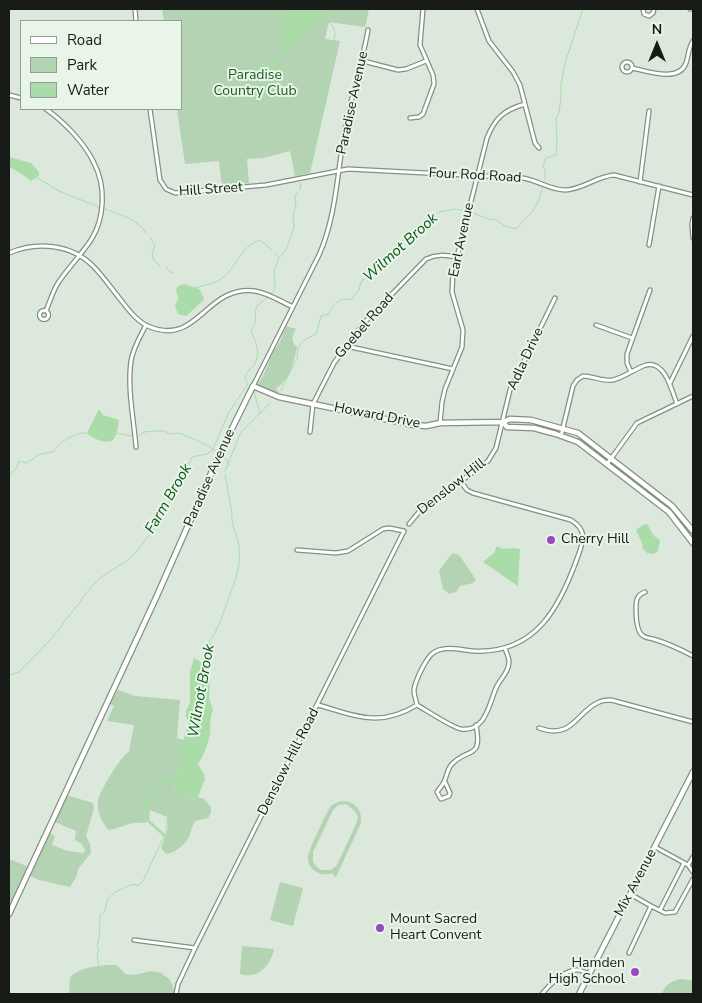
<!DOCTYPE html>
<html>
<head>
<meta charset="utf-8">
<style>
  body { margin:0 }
  #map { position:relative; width:702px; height:1003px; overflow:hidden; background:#dbe8db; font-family:"Nunito Sans",sans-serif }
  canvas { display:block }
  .frame { position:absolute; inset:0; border:10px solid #161b16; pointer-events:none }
  .legend { position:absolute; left:20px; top:20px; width:162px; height:90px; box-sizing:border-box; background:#e8f5e8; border:1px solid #949e94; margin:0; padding:6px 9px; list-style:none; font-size:15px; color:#161b16 }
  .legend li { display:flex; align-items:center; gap:10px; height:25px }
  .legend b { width:25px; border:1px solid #949e94 }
  .north { position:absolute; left:632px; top:20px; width:50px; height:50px; -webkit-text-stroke:4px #e8f5e8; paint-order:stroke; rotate:0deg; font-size:14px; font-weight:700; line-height:20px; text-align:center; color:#161b16 }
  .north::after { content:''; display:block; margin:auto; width:18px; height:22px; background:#161b16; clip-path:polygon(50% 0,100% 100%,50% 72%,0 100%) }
</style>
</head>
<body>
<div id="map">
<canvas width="702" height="1003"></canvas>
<div class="frame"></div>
<ul class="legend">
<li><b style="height:6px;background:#fff"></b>Road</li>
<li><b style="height:14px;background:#b3d3b3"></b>Park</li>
<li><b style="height:14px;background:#aadcaa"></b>Water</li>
</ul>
<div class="north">N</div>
</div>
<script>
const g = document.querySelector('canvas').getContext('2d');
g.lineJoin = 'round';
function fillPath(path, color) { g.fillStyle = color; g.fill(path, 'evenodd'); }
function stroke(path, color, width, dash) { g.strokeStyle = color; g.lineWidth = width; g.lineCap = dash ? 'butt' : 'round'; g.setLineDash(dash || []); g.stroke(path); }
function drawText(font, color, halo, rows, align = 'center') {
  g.font = font + ' "Nunito Sans",sans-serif'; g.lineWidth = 4; g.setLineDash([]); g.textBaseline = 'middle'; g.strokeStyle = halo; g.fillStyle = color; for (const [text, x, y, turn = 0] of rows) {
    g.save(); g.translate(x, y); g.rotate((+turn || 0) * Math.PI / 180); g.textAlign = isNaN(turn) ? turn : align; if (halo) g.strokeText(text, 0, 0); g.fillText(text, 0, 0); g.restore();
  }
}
const green = new Path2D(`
  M162,9H369L365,27L329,22L325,39L340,41L310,173L295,176L290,151L263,158L247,159L249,183L222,186L219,161L185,164L177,109H181V21H164Z
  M286,326L296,329C292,336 290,341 297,347C294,361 290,381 276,388L279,395L257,385L263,376L273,352L280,342Z
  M453,553L460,556L476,580L473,583L460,586L456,592L449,594L443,589L439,571L450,556Z
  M118,690L135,696L180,700L177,738L183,740L181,758L188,762L178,765L173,790L191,799L198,797L204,799L211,807V813L208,818L195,821C191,827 191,835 187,840C182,847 174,853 166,854L161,848L168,828L167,817L150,810L149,821C144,824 139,822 133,823C124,825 117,829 108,830C102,822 96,810 98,801C99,792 122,754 129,752L134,725L107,721L114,706L110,704Z
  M66,795L93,803L94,808L86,836L90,844L91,853L78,869L77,875L70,887L39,880L30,876L50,833L55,836L52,845L68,851L84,853L85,850L82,844L75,840L76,831L55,822Z
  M346,801C357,804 362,811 361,823L336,877L333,875V873C321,877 307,871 308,856C309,850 327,811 331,806C336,802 340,801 346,801ZM346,804L355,811L358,817L356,824L337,865L331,870H320L313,862V852L333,810L338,805Z
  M9,859L29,867L13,902L9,900Z
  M280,882L303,888L293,926L270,920Z
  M242,946L274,949C271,965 258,980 240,974Z
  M105,965H117L125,974L134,975L151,971L163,973V975C171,978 174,986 174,994H69L70,977C80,968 92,967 105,965Z
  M683,979L693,981V994H662C665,984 673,980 683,979Z`);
const water = new Path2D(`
  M285,9H326C319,29 298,36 286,54H284L281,23Z
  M277,56C277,67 271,78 263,85L256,84L253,77L257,69Z
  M9,157L31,163L39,172V176L31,181C24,175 17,171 9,167Z
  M184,284L199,289L203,296L204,300L186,316L178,314L175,306L178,299C178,293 174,292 178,286Z
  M99,409L103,415L119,420C118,426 117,436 113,440C107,445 91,438 87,433Z
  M647,524L654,536L660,540L658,551L653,554L647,553L643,549L642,543L636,530L643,525Z
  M497,546L503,549L515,548L520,549L518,586L483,562L494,553Z
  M194,658C202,662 206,665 205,674L210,679L209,698L213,710C209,719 211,725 210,734C208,744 204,755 198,764L204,774L205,779L198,797L191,799L173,790L178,765L186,762L181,758V747L189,722L186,717V711L190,703V672Z`);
const stream = new Path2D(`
  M194,9L197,14V19L207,32L211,43L214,45L215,49L222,59
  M298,174L308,159L315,117L328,89C323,78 328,69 334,59L329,52C337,32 339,32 323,15
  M36,177L59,191L99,207
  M545,179V169L543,166L546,158L556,155L557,144L556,118L559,113L561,97V85L565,63L583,9
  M300,190L301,183
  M105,209C120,215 138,219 146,233
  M473,213L491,220L495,219L505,226L516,229C529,214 538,210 542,189
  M150,237L155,246L152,253L153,259L160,266
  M275,253L278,257
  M166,267L169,271L174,273
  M195,288C203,285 214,284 221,279C237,268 241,245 260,240L272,250
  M272,293L275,288L274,271L279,258L286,250L294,227L293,216L296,204L295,196L297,193
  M281,390L297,359L298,348L303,341L316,334L321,316L329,314C331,305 341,296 351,300L359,290L361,282L408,235L428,222L438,212L455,209L465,211
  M254,391L260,414
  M115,433L132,436
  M139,435L144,432L155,431H164L171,434L180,433L207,445L218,453
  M222,456L227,460L229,465
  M225,471L241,432L271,402
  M9,475L16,469L19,461L27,463L40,454L53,452C59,442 75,432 86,433
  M204,666L212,648L209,642C219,629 222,615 228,600C235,581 241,568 239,547C238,536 230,524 232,513L225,474
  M9,675L19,672L52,638L92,586L104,575L128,560L136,552L160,521L192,457L207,454L213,449L229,412L248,384L245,378C246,372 250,370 254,365C261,354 256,341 251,331L255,323L256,307L267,298
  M120,994L119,991L103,982L101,980L97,955L99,950L97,945C101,936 99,926 100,916L105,911L107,900L115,892L133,884L138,886L143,881L166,832L168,814`);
const canal = new Path2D(`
  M164,835L144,817L145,808L157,783L177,778`);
const street = new Path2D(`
  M135,9L136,21
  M477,9L489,41L513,72L520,85L535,143L539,148
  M643,9L644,14L649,16L653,13L654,9
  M690,9H693
  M363,61L398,70L406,69L426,61
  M622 67a5 5 0 1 1 10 0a5 5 0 1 1-10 0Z
  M632,68C647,71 679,83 686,63C689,55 688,48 693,41
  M9,95L21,98
  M46,109C64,122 84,142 94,163C106,186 105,218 91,240C81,255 68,268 58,283C53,291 50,301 46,311
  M150,109L160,180L166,189L175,193L266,185L348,169L523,178C537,180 550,190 565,190C582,190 597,176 614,175L693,195
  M410,118L419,117L423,114L434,84L433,75L420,45L423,9
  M640,182L649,111
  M693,218L692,224L693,238
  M649,245L659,186
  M9,253C37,241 71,244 93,266C103,276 111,288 120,299C128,309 137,322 150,327C199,346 205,285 255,291C268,293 280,301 293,307
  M39.5 315a4.5 4.5 0 1 1 9 0a4.5 4.5 0 1 1-9 0Z
  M596,325L632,338
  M346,346L453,369
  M631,372L627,363V354L650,290
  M670,383L693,336
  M253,386L319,255C336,217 337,175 344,135C350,99 362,65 368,30
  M440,423L442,402L445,389L462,347L463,330L452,292L453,273L487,138C495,118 504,110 525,104
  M310,432L313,404L334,363L363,324L426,259C437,254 445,255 456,257
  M561,436L573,386L577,380L583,376C592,376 605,382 613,380C625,377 634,369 646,365C665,360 672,391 677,404
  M136,447C134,420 127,389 131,361C133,348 140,337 146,325
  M607,464L637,423L693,396
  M409,524L419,512L488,461L496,448L510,390L555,298
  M645,592C637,595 636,600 636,608C636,615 636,630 642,635C645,638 649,638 653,639C667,643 680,649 693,656
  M318,705C357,716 379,728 417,705C416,700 414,695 414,690C415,681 426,658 433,653C444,645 461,650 474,651C536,654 560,607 578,556C584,540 587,530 571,520L473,493L467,490L461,482
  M417,705C426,710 453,728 461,729C487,732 489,702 497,686C501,678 509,672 509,662C509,657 506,652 505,648
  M539,728C573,740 576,712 599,702C603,700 607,700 611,700L693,722
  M445,782L450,793L449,796L441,799L437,792C439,789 442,786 444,782C447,776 447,769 452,764C468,747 483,760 476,725
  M655,847L688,865L693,857
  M688,865L693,872
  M651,906L665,913L675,912L693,879
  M660,910L684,863
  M134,940L195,948
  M629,953L651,906L630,894
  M176,994L178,984L195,948L404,531L389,528L383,529L348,551L336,553L297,550
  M542,994C549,985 565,969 578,970C581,970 586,973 589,974`);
const secondary = new Path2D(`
  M503,422L507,427L534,428L556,434L578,442L669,512L693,543
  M9,914L155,600L221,451L253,386L279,397L414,425L426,426L440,423L503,422L510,419L531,420L578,433L672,506L693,531
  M579,994L693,772`);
const markers = [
  [551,540,5,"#954bbe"],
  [380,928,5,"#954bbe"],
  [635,972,5,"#954bbe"]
];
const parkNames = [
  ["Paradise",255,76],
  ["Country Club",255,92]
];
const streetNames = [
  ["Paradise Avenue",353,103,-78],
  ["Four Rod Road",475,176,3],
  ["Hill Street",211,190,-4],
  ["Earl Avenue",462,240,-78],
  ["Goebel Road",365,326,-49],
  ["Adla Drive",526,359,-65],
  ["Howard Drive",377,416,11],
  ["Paradise Avenue",210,478,-66],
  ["Denslow Hill",452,487,-38],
  ["Denslow Hill Road",289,762,-63],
  ["Mix Avenue",636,883,-62]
];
const poiNames = [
  ["Cherry Hill",561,540],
  ["Mount Sacred",390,920],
  ["Heart Convent",390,936],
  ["Hamden",625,964,"right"],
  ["High School",625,980,"right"]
];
const waterNames = [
  ["Wilmot Brook",401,248,-42],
  ["Farm Brook",169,499,-60],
  ["Wilmot Brook",202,691,-80]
];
fillPath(green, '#b3d3b3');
fillPath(water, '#aadcaa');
stroke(stream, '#aadcaa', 1);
stroke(canal, '#aadcaa', 3);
stroke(street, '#849084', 5.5);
stroke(secondary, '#849084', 7);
stroke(street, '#fff', 3);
stroke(secondary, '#fff', 4.5);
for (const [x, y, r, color] of markers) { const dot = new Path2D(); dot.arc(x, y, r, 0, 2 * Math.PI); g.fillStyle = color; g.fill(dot); stroke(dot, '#e8f5e8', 2); }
drawText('14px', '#195f21', '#e8f5e8', parkNames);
drawText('14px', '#161b16', '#e8f5e8', streetNames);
drawText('14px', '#161b16', '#e8f5e8', poiNames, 'left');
drawText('italic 15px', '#095417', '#e8f5e8', waterNames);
</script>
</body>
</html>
